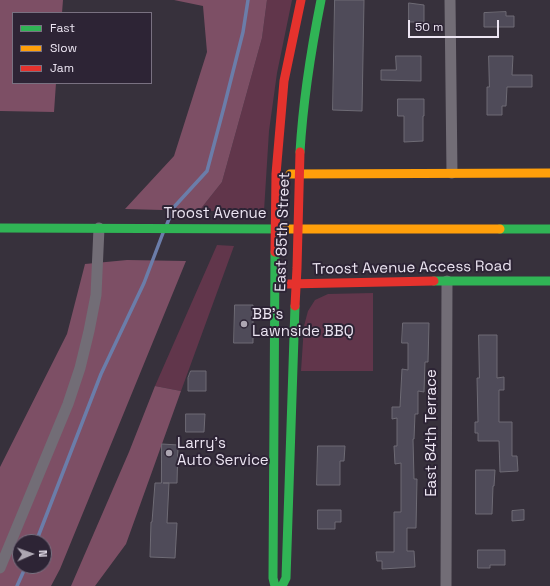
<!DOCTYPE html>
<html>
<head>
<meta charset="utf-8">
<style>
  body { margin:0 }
  #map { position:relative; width:550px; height:586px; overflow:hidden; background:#37313c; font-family:"Space Grotesk",sans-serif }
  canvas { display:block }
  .legend { position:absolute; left:12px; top:12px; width:140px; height:72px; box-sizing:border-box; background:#2d2435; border:1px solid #797181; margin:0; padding:5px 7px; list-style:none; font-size:12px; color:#ece5f2 }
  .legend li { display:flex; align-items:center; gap:8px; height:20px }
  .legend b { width:20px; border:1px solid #797181 }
  .north { position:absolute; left:12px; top:534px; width:40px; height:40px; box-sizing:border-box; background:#2d2435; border:1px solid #797181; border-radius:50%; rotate:88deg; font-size:11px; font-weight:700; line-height:16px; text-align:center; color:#ece5f2 }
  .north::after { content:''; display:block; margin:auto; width:14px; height:18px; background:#ada6b2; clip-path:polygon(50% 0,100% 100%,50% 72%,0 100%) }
  .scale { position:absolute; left:408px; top:20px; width:91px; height:18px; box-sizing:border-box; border:2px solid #ece5f2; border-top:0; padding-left:5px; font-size:12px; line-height:14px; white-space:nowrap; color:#ece5f2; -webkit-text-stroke:3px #2d2435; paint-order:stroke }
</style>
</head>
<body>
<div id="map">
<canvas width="550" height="586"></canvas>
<ul class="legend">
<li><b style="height:5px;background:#30b455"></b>Fast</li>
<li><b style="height:5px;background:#ff9f0a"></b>Slow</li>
<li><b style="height:5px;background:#e5322d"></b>Jam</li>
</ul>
<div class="north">N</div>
<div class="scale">50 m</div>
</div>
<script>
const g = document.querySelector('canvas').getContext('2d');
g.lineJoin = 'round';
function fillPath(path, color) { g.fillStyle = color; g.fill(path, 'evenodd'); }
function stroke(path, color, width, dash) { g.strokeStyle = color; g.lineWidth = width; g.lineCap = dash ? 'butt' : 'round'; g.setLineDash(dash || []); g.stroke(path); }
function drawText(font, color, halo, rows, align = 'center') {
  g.font = font + ' "Space Grotesk",sans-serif'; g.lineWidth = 4; g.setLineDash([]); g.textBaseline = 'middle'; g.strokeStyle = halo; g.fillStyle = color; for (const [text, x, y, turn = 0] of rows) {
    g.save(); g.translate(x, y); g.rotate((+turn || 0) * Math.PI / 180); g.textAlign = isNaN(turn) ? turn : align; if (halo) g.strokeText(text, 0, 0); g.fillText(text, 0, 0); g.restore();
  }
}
const green = new Path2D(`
  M267,0H292L277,73L269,131L264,211H199L222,182L262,38Z
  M217,245L234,246L181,391L155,386Z
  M373,293V371H301L304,326L308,311L315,300L328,294Z`);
const forest = new Path2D(`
  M0,0H63L62,13H13V83H56L54,112L0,111Z
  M174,0H267L262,38L222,182L199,211L125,209L174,156L207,52L203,6Z
  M127,260L186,261L60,569L51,586H0V467L67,334L85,264ZM20,542H44V566H20Z
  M155,386L181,391L126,544L95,586H71L129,452Z`);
const stream = new Path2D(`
  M167,224L174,207L207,171L224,107L243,32L248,0
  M36,542L101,374L144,283L163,233
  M17,586L26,566`);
const building = new Path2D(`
  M335,0H364L362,111L333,110Z
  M409,3L424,5V22H409Z
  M506,12V16H514V27H484V13Z
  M396,56H421V81L381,80V70H396Z
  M489,56H513L512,75H532V87H507L506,106H502V115H487V87H489Z
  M398,99H424V116H423V141L404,142V116H398Z
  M235,305H253V343H234Z
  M403,323H429L428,362H425L424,392L418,391V414H415L414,439H413L414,479H417L416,528H407V551H414L415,567L382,569V561H377L376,552H394V512H401V463L395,464L394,446H397V418L392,419V407H400L402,369L408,370V343H402Z
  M479,335H497V378L504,377V390H499V422H512V456H517L518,471L500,472L499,441H478V433H475V422H478L477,378H479Z
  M191,371H206V391H188V378Z
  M186,414H205L204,432H186Z
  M162,444L178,445L177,483H163H169L167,523H177L175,558L150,557L151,522H152L155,483H161Z
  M318,446H345L344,461H340V485H317Z
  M476,470H495L494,486H493L492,514H476Z
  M318,510H341V522H335V529H318Z
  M524,510V520L512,521V511Z
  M478,550H505V565H490V568H478Z`);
const street = new Path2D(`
  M450,0L452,173
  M0,568L68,404L80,368L89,331L96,295L99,228
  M446,586L447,281`);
const fast = new Path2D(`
  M300,152C303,101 311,50 321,0
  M0,228L286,229
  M500,229H550
  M434,281H550
  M275,586L273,578L275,252
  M282,586L286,578L295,306`);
const slow = new Path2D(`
  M290,174L550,173
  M286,229H500`);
const jam = new Path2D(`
  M275,252L276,174L284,81L301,0
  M287,284L434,281
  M295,306L297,268L300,152`);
const markers = [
  [244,324,4,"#ada6b2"],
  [169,453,4,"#ada6b2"]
];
const streetNames = [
  ["Troost Avenue",215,214],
  ["East 85th Street",283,232,-88],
  ["Troost Avenue Access Road",412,268,-1],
  ["East 84th Terrace",432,433,-90]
];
const poiNames = [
  ["BB's",252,315],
  ["Lawnside BBQ",252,332],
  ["Larry's",177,444],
  ["Auto Service",177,461]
];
fillPath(green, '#61364b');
fillPath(forest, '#7d4f65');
stroke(stream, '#6b7da9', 3.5);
fillPath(building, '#4f4b59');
stroke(building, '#6e6b75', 1);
stroke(street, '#726d76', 11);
stroke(fast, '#30b455', 9);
stroke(slow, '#ff9f0a', 9);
stroke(jam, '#e5322d', 9);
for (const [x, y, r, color] of markers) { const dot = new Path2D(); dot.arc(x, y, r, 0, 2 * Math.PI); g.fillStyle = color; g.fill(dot); stroke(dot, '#2d2435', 1.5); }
drawText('15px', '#ece5f2', '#2d2435', streetNames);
drawText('15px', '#ece5f2', '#2d2435', poiNames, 'left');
</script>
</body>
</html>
